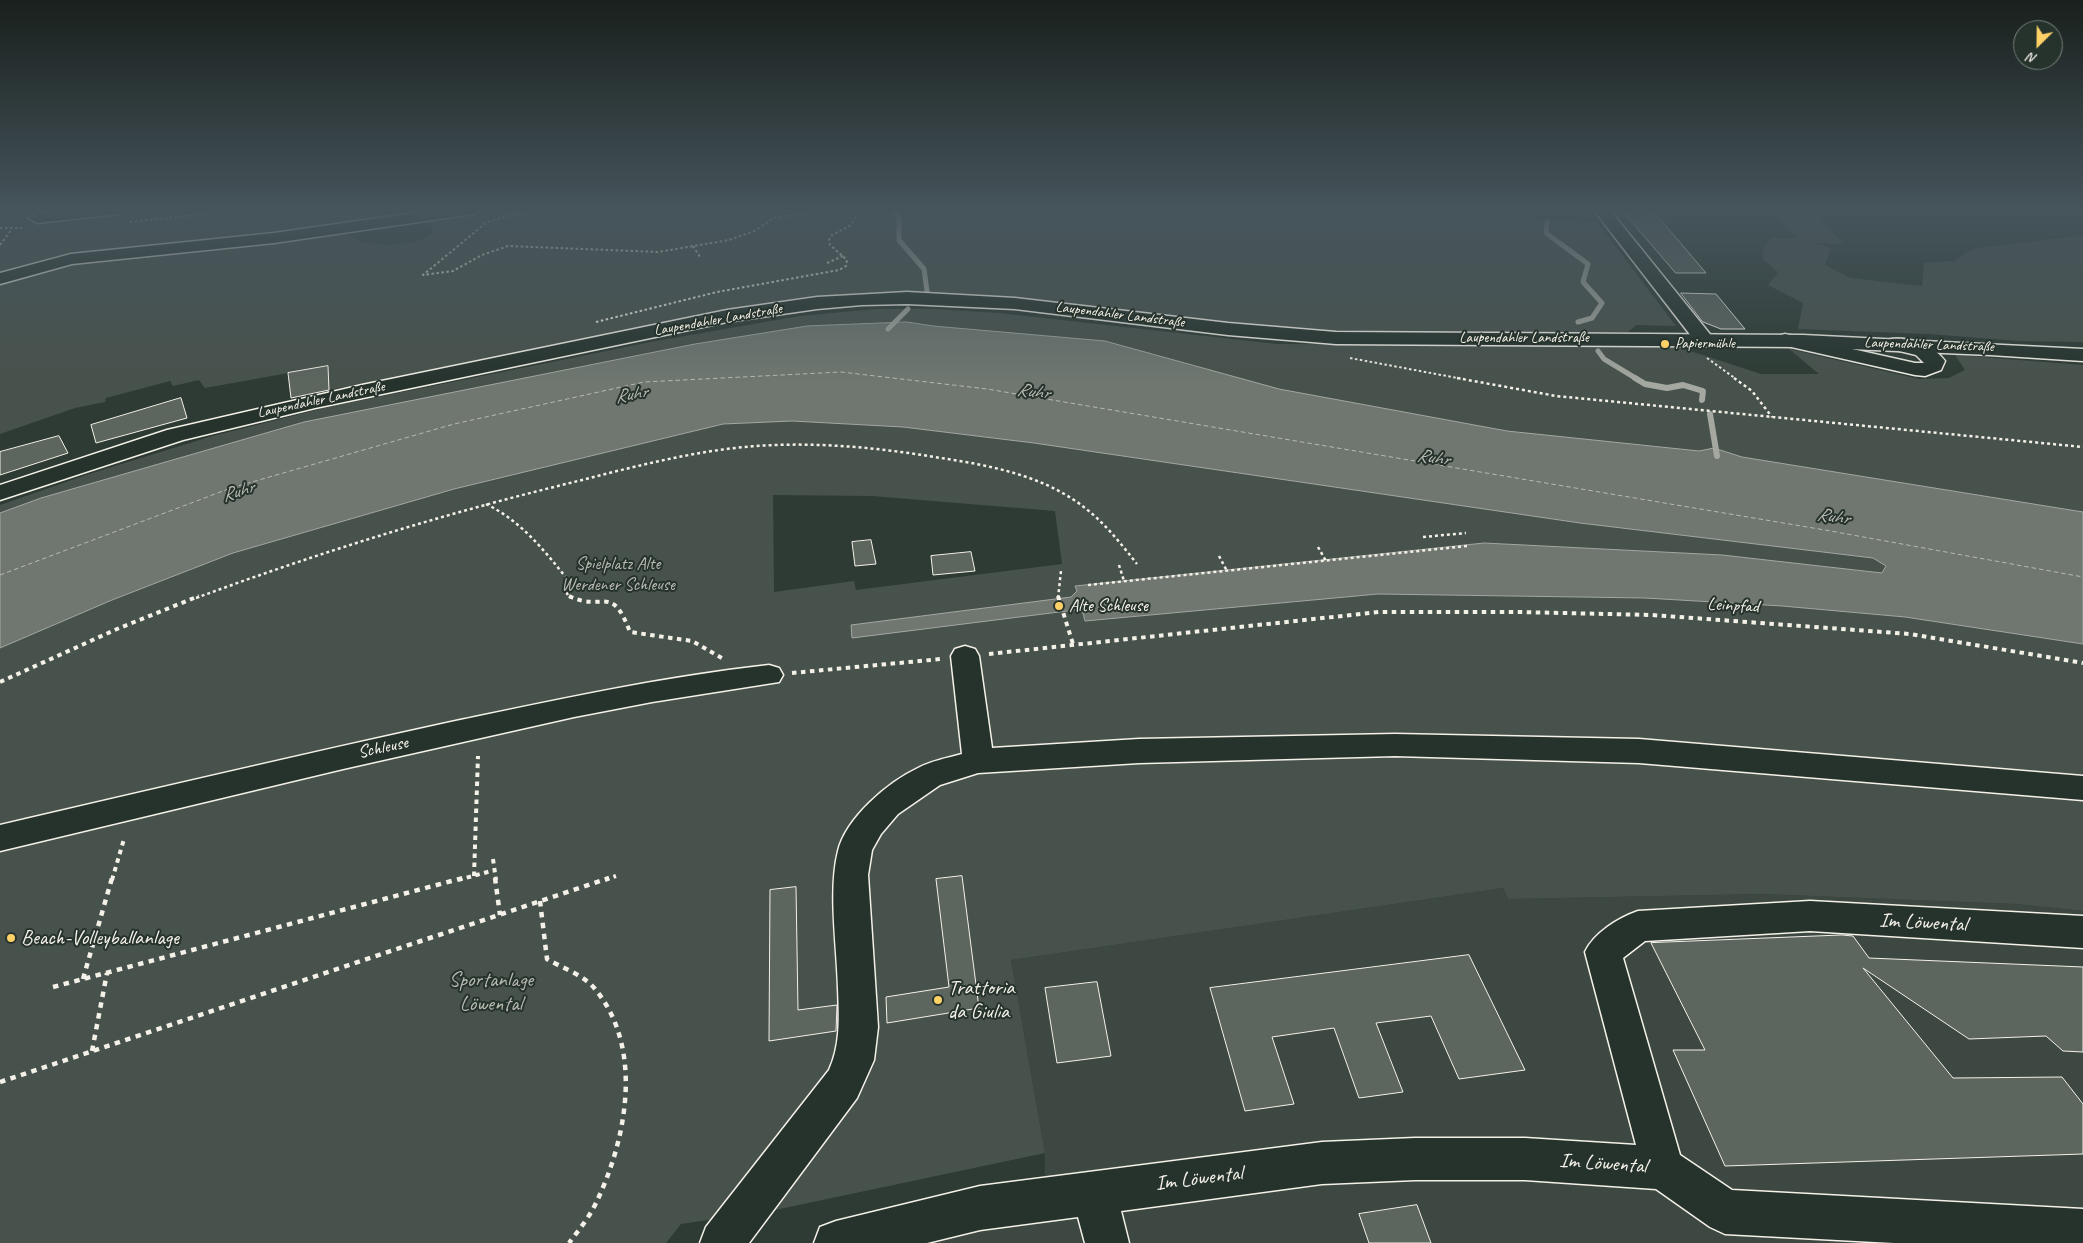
<!DOCTYPE html>
<html>
<head>
<meta charset="utf-8">
<style>
  body { margin:0 }
  #map { position:relative; width:2083px; height:1243px; overflow:hidden; background:#2e3b34; font-family:Caveat,sans-serif }
  canvas { display:block }
  .north { position:absolute; left:2013px; top:20px; width:50px; height:50px; box-sizing:border-box; background:#26332d; border:1px solid #787f78; border-radius:50%; rotate:203deg; font-size:14px; font-weight:700; line-height:20px; text-align:center; color:#f4f1e8 }
  .north::after { content:''; display:block; margin:auto; width:18px; height:22px; background:#ffd166; clip-path:polygon(50% 0,100% 100%,50% 72%,0 100%) }
</style>
</head>
<body>
<div id="map">
<canvas width="2083" height="1243"></canvas>
<div class="north">N</div>
</div>
<script>
const g = document.querySelector('canvas').getContext('2d');
g.lineJoin = 'round';
function fillPath(path, color) { g.fillStyle = color; g.fill(path, 'evenodd'); }
function stroke(path, color, width, dash) { g.strokeStyle = color; g.lineWidth = width; g.lineCap = dash ? 'butt' : 'round'; g.setLineDash(dash || []); g.stroke(path); }
function drawText(font, color, halo, rows, align = 'center') {
  g.font = font + ' Caveat,sans-serif'; g.lineWidth = 4; g.setLineDash([]); g.textBaseline = 'middle'; g.strokeStyle = halo; g.fillStyle = color; for (const [text, x, y, turn = 0] of rows) {
    g.save(); g.translate(x, y); g.rotate((+turn || 0) * Math.PI / 180); g.textAlign = isNaN(turn) ? turn : align; if (halo) g.strokeText(text, 0, 0); g.fillText(text, 0, 0); g.restore();
  }
}
const built = new Path2D(`
  M1503,888L1508,899L1763,894L2016,904L2083,911V1243H854L1044,1213L1045,1153L1011,960Z`);
const green = new Path2D(`
  M0,209H25L30,220L133,209H1523L1539,220L1597,222L1676,326L1636,325L1628,332L1338,334L890,295L717,314L329,390L327,366L205,388L199,380L173,386L170,381L106,398L105,402L75,408L0,434ZM430,214L432,233C418,246 379,247 361,241C353,238 345,232 337,228Z
  M1772,211L1815,214L1844,244L1814,243L1831,248L1825,265L1851,278L1922,286L1924,263L1954,261L1972,249L2083,235V342L2019,341L1929,334L1798,329L1803,303L1768,285L1778,272L1763,259V249L1771,238H1796Z
  M876,309H934L999,313L1277,344L1655,346L1678,347L1761,374H1819L1789,349L1919,379L1949,378L1965,370L1955,355L2083,365V512L1742,457L1714,448L1699,451L1507,431L1279,389L1105,341L933,326L907,322L807,326L695,344L304,422L41,498L0,513V505L89,474L209,437L328,407L656,341L800,316Z
  M792,421L903,427L1034,443L1580,523L1873,558L1887,566L1882,573L1722,555L1484,543L1076,586L1077,591L1071,597L852,637L1075,610L1083,613L1086,621L1378,594L1645,598L1782,606L1905,617L2083,644V911L2016,904L1763,894L1508,899L1503,888L1011,960L1045,1153L775,1210L681,1224L666,1243H0V648L112,600L233,553L454,489L723,424ZM773,495L872,496L1055,511L1062,564L856,590L854,581L774,592Z`);
const water = new Path2D(`
  M907,322L933,326L1105,341L1279,389L1507,431L1699,451L1714,448L1742,457L2083,512V644L1905,617L1782,606L1645,598L1378,594L1085,621L1083,613L1075,610L852,638L851,625L1071,597L1077,591L1075,586L1484,543L1722,555L1882,573L1886,566L1873,558L1580,523L1034,443L903,427L792,421L723,424L454,489L233,553L112,600L0,648V513L41,498L304,422L695,344L807,326Z`);
const streamFar1 = new Path2D(`
  M892,209L899,217V240L924,269L927,291
  M1547,221L1546,233L1588,264L1583,282L1602,303L1592,318L1578,322
  M888,329L908,309
  M1598,351L1604,359L1637,379`);
const stream = new Path2D(`
  M1635,378L1645,384L1667,388L1683,385L1703,391L1702,400
  M1710,414L1717,456`);
const ferry = new Path2D(`
  M0,575L231,488L454,424L644,382L841,372L987,389L1825,530L2083,577`);
const building = new Path2D(`
  M1621,209H1648L1661,220L1706,273H1676Z
  M1681,293L1716,294L1745,329H1721L1703,322Z
  M328,366L329,390L291,398L288,373Z
  M181,398L187,418L96,443L91,425Z
  M59,436L68,453L0,475V452Z
  M871,540L876,564L855,566L852,542Z
  M971,552L975,571L933,575L931,556Z
  M962,876L979,1008L887,1023L886,997L949,987L936,879Z
  M796,887L798,1010L837,1005L836,1031L769,1041L770,890Z
  M1842,935L1853,936L1869,958L2083,967V1052L2063,1051L2046,1036L1969,1039L1863,968L1953,1078L2062,1077L2083,1104V1154L1725,1166L1673,1050H1705L1651,943Z
  M1469,955L1525,1070L1459,1079L1431,1016L1376,1023L1403,1092L1359,1098L1334,1028L1272,1037L1294,1104L1245,1111L1210,988Z
  M1097,982L1111,1056L1057,1063L1045,988Z
  M1417,1205L1431,1243H1369L1359,1214Z`);
const pathFar3 = new Path2D(`
  M559,209L507,216L487,222L423,275L453,271L482,255L508,246L658,252L729,240L754,231L774,218L807,213L816,209
  M130,222L248,209
  M0,228H22
  M0,245L12,229
  M693,246L700,257
  M827,263L843,256
  M596,322L717,292L839,270L846,266L847,260L830,245L829,240L832,235L851,225L859,212L857,209
  M1350,358L1463,379
  M1707,358L1736,379`);
const pathFar2 = new Path2D(`
  M1457,378L1556,396L2083,447
  M1734,378L1752,391L1772,417
  M486,504C521,521 544,550 568,580L565,588L568,596L571,598
  M1423,537L1466,533
  M1318,547L1326,561
  M1219,556L1227,571
  M1119,565L1124,581
  M1088,585L1467,546
  M196,598C318,553 443,514 570,483C637,466 706,447 776,445C832,443 887,449 941,458C987,465 1035,474 1074,500C1100,517 1118,540 1137,564
  M1058,598L1061,571`);
const pathFar1 = new Path2D(`
  M569,596C604,613 611,582 630,632L692,641L722,658
  M1058,596L1073,644
  M989,654L1379,612H1518L1652,615L1910,634L2083,663
  M792,673L941,659
  M0,682L117,629L199,596
  M493,859L496,880
  M474,876L478,756
  M112,880L124,839
  M458,880L495,870
  M605,880L616,876`);
const path = new Path2D(`
  M495,878L500,915
  M540,901L547,959C562,968 584,975 595,989C645,1049 626,1142 595,1205C588,1219 578,1231 569,1243
  M83,979L112,878
  M53,987L463,878
  M92,1051L107,973
  M0,1082L609,878`);
const minor = new Path2D(`
  M76,209H127L119,214L37,223L29,218L37,213Z
  M442,209H482L474,214L274,243L72,264L0,284V273L71,254L274,233Z
  M1593,209H1609L1709,333L1712,337L1709,341H1695Z
  M1785,334L1915,363H1924L1916,355L1887,348L1884,344L1887,340C1905,335 1934,345 1945,361L1941,370L1925,376L1915,375L1778,344L1775,340L1778,336Z
  M965,646L975,649L979,656L992,748L1139,739L1395,734L1639,739L2083,776V800L1639,763L1395,756L1139,763L978,773L940,785L898,814L881,834L872,850L868,875L878,1027L874,1060L857,1098L749,1243H700L706,1227L829,1070C841,1044 839,1016 838,988C837,947 828,890 838,851C846,818 888,782 918,768C931,761 947,758 962,754L951,656L955,649Z
  M769,665L779,668L783,675L779,682L652,702L574,717L343,769L0,851V825C150,790 300,755 451,722C556,700 661,677 769,665Z
  M1810,901L2083,916V948L1810,931L1645,941L1623,958L1680,1155L1732,1190L2083,1209V1243H1894L1725,1234L1710,1227L1656,1189L1525,1180H1415L1322,1184L1121,1211L1129,1243H1085L1078,1217L980,1230L927,1243H814L820,1227L836,1221L980,1186L1322,1142L1415,1138H1525L1636,1145L1585,952C1594,933 1618,918 1638,911Z`);
const major = new Path2D(`
  M907,292L1015,298L1228,323L1336,332L1803,335L2083,349V361L1990,355L1803,347L1336,344L1228,335L1015,309L907,304L862,305L817,309L727,322L315,408L183,440L0,500V485L167,430L362,385L727,310L817,297Z`);
const markers = [
  [1665,344,5,"#ffd166"],
  [1059,606,5,"#ffd166"],
  [11,938,5,"#ffd166"],
  [938,1000,5,"#ffd166"]
];
const farStreetnames = [
  ["Laupendahler Landstraße",1120,315,7],
  ["Laupendahler Landstraße",718,320,-10],
  ["Laupendahler Landstraße",1524,338],
  ["Laupendahler Landstraße",1929,345,2],
  ["Laupendahler Landstraße",321,400,-12]
];
const farPoinames = [
  ["Papiermühle",1675,344]
];
const parkNames = [
  ["Spielplatz Alte",618,564],
  ["Werdener Schleuse",618,585]
];
const poiNames = [
  ["Alte Schleuse",1069,606]
];
const streetNames = [
  ["Leinpfad",1733,606,3],
  ["Schleuse",383,748,-12]
];
const waterNames = [
  ["Ruhr",1033,392,7],
  ["Ruhr",631,395,-10],
  ["Ruhr",1433,458,8],
  ["Ruhr",238,492,-17],
  ["Ruhr",1833,517,8]
];
const nearStreetnames = [
  ["Im Löwental",1923,923,3],
  ["Im Löwental",1603,1164,4],
  ["Im Löwental",1199,1179,-7]
];
const nearPoinames = [
  ["Beach-Volleyballanlage",21,938],
  ["Trattoria",948,988],
  ["da Giulia",948,1012]
];
const nearParknames = [
  ["Sportanlage",491,980],
  ["Löwental",491,1004]
];
fillPath(built, '#3c4841');
fillPath(green, '#48524c');
fillPath(water, '#6f7770');
stroke(water, '#a4a8a0', 1);
stroke(streamFar1, '#a4a8a0', 5);
stroke(stream, '#a4a8a0', 6);
stroke(ferry, '#b8bab2', 1, [4.5, 3]);
fillPath(building, '#5c655e');
stroke(building, '#f4f1e8', 1);
stroke(minor, '#f4f1e8', 3);
stroke(major, '#f4f1e8', 3);
stroke(pathFar3, '#f4f1e8', 2, [2.5, 2.5]);
stroke(pathFar2, '#f4f1e8', 2.5, [3, 3]);
stroke(pathFar1, '#f4f1e8', 4, [4.5, 4.5]);
stroke(path, '#f4f1e8', 4.5, [5.5, 5.5]);
fillPath(minor, '#26332d');
fillPath(major, '#26332d');
const sky = g.createLinearGradient(0, 0, 0, 383);
sky.addColorStop(0, '#19201d');
sky.addColorStop(0.55, '#46555c');
sky.addColorStop(1, '#46555c00');
g.fillStyle = sky;
g.fillRect(0, 0, 2083, 383);
for (const [x, y, r, color] of markers) { const dot = new Path2D(); dot.arc(x, y, r, 0, 2 * Math.PI); g.fillStyle = color; g.fill(dot); stroke(dot, '#26332d', 2); }
drawText('15px', '#f4f1e8', '#26332d', farStreetnames);
drawText('15px', '#f4f1e8', '#26332d', farPoinames, 'left');
drawText('18px', '#b8b9b1', '#26332d', parkNames);
drawText('18px', '#f4f1e8', '#26332d', poiNames, 'left');
drawText('18px', '#f4f1e8', '#26332d', streetNames);
drawText('italic 19px', '#b8bab2', '#26332d', waterNames);
drawText('21px', '#f4f1e8', '#26332d', nearStreetnames);
drawText('21px', '#f4f1e8', '#26332d', nearPoinames, 'left');
drawText('21px', '#b8b9b1', '#26332d', nearParknames);
</script>
</body>
</html>
